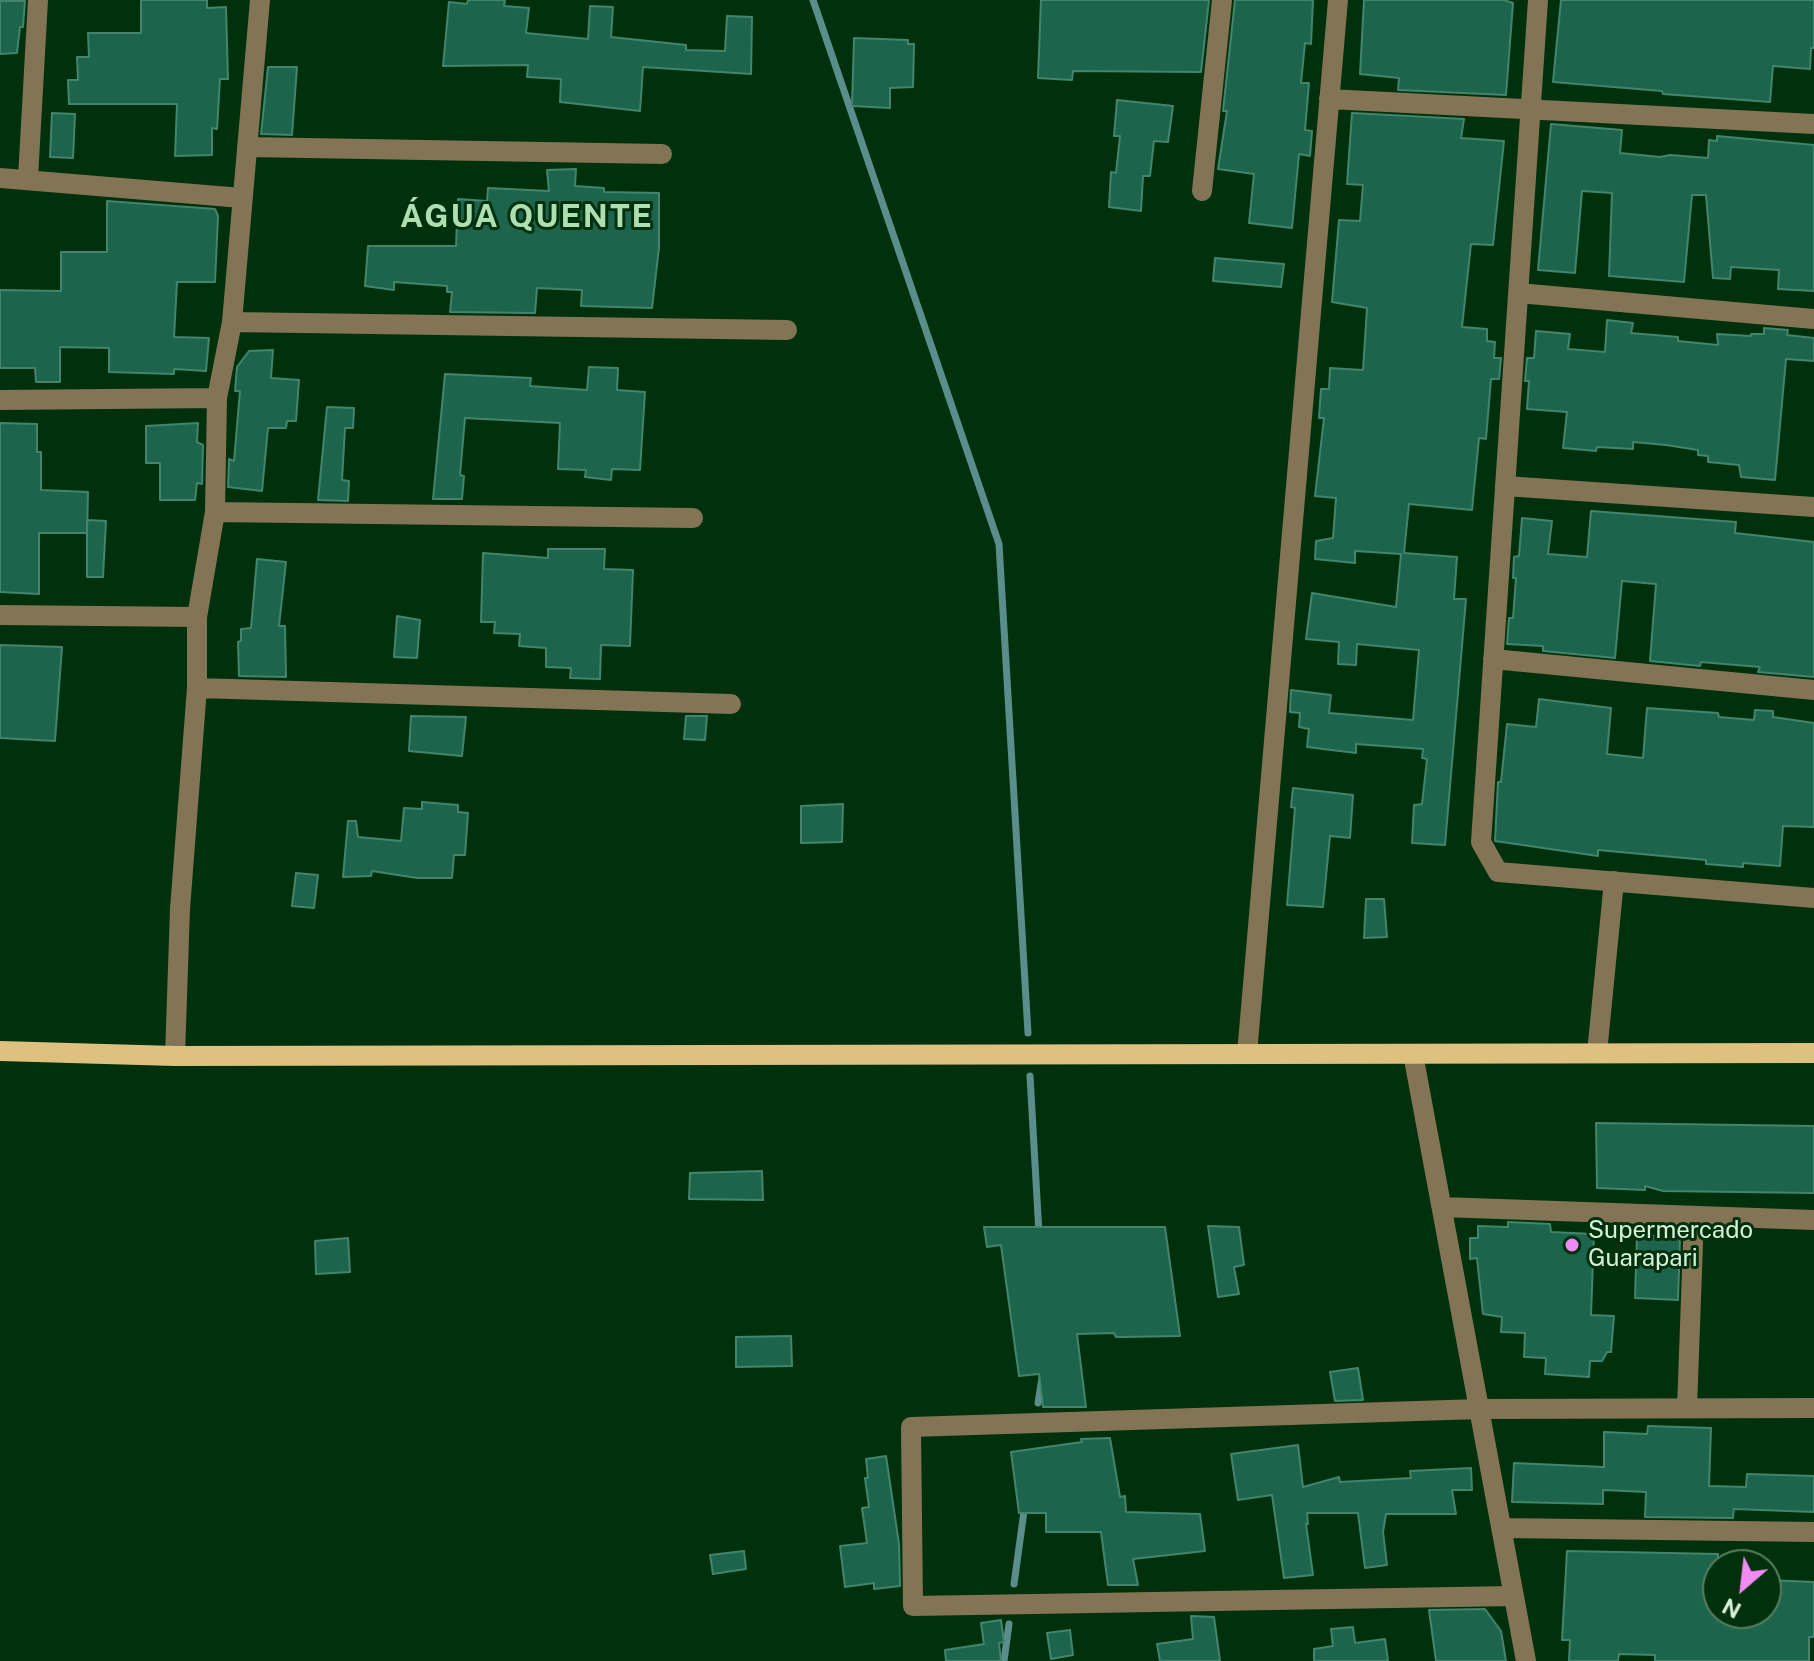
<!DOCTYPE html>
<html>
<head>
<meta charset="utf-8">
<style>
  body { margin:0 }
  #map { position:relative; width:1814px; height:1661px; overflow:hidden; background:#01310c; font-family:"Public Sans",sans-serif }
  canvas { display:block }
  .north { position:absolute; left:1702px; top:1549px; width:80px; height:80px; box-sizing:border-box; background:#01310c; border:2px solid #577e5e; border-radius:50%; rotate:208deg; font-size:22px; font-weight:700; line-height:32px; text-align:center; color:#d8f1da }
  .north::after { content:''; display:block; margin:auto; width:28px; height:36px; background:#f28af3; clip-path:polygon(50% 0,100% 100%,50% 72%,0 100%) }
</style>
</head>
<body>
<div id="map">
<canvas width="1814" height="1661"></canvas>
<div class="north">N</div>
</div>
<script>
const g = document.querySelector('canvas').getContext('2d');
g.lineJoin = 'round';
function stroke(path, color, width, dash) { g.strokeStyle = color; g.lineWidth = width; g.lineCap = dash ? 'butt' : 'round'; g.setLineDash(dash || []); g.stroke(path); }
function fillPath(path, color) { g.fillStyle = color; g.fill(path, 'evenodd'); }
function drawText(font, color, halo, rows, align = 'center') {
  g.font = font + ' "Public Sans",sans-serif'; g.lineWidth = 6; g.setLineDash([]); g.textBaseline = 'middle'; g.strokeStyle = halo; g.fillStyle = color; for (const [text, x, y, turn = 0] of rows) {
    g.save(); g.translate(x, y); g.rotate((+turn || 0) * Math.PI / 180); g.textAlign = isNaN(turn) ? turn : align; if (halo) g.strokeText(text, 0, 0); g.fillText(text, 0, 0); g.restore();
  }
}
const stream = new Path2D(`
  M813,0L999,544L1028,1033
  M1030,1076L1039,1234
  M1038,1403L1042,1378
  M1014,1584L1025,1504
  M1004,1661L1009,1624`);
const building = new Path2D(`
  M141,0H207V8L226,7L228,79H220L217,129L212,128V155L175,156L177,104H69L68,80H78L77,57H89L88,33H141Z
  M468,0H505L504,6L529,8L526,33L588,39L590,6L613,7L611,37L686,45V50L725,51L727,16L752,17L751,74L643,67L640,111L560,102L561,79L527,77L528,65L443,66L449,2L467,4Z
  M1041,0H1209L1201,72L1073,71L1072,80L1038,78Z
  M1235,0H1313L1311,44L1305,43L1301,83H1309L1305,130L1312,131L1310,156L1299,154L1292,228L1249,223L1254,174L1218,169L1227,111H1223Z
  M1364,0H1504L1513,3L1506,95L1398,90L1399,78L1360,74Z
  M1561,0H1814V48H1811L1810,69L1773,66L1770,102L1663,94L1662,91L1553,82Z
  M0,1H25L23,27H20L17,53L0,54Z
  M854,38L908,40V44H914L913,87L890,88V108L852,106Z
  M268,67H297L292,135L261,134Z
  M1117,100L1173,106L1168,142L1154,141L1150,176H1143L1141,211L1109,207L1111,172L1116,173L1120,136H1114Z
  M52,113L75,114L73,158L50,157Z
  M1352,113L1464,119L1461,138L1504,141L1493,245L1471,244L1462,327L1487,329V341L1495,342L1494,358H1501L1499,379H1491L1486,439L1479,438L1472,510L1409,504L1404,553L1457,557L1454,599H1466L1445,845L1412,843L1414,805L1422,804L1427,759L1422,758L1423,749L1356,744V753L1307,747L1309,729L1299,727L1300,713L1290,712L1291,690L1331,695L1329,713L1413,720L1419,650L1357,644L1356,665L1338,664L1339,642L1306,639L1312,593L1396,607L1401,554L1355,551V563L1315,559L1316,541L1333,538L1336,498L1315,496L1324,418H1319L1321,389H1329L1330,368L1363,370L1367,308L1332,302L1339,220L1360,221L1363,185L1347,184Z
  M1551,124L1622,130L1620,153L1660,157L1670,155L1708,158L1709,140L1717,141V136L1814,145V291L1778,289L1779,270L1731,267L1730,279L1713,278L1706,195H1692L1684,282L1609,276L1612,193L1582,191L1575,273L1538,270Z
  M576,169L575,186L604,188V192L659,193V248L652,308L581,306L582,290L537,288L535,313L450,312L452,292H447V286L394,282V290L365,286L368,246H456L458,199L487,201L488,188L549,191L547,170Z
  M107,201L215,209L218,216L215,282H177L174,337L209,338L206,371L174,369V374L109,372V348L60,347V382H36L35,368H0V290L61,291V252H107Z
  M1215,258L1284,264L1281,287L1213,281Z
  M1607,320L1633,323L1631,333L1678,337V341L1718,345L1717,334L1751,336V334H1764V328L1788,330L1787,335L1814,338V361L1786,359L1775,480L1741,477L1739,465L1708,462V456L1698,455V450L1666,445L1633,442V449L1597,447L1596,451L1563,448L1567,412L1527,409L1529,381H1525L1527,358H1534L1536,331L1570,334L1568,349L1605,352Z
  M273,350L271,378L299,380L296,421H287L286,428H268L262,491L228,487L229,459L234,461L240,391H235L237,367L249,351Z
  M589,367L618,368L617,390L645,392L640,470L612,469L611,480L585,477L586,470L558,469L560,423L465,418L460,475L464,476L462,499H433L445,374L531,378L530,386L587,390Z
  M327,407L354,408L353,428H345L342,480L349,481L348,501L318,500Z
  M0,423L37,424V452H41V490L88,492L87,533H39V594L0,592Z
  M198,423L197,442L203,445L202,484L197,483L195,500H160V463H146V426Z
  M1591,511L1736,522L1735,533L1814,542V677L1758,672L1760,667L1701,662L1700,666L1650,661L1656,584L1622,581L1615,658L1543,651V646L1507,644L1509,618H1513L1516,578H1513L1514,557L1519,556L1522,518L1552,521L1548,554L1587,557Z
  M87,520L106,521L103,577H87Z
  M548,549H605L604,569L633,570L630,646L601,645L600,679L570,678L571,668L546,667V648L519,646L520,634L494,633L495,622H481L483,553L548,558Z
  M257,559L286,562L279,626H285L286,677L239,676L238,642L241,641V629L251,628Z
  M397,616L420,620L417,658L394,657Z
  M0,645L62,647L55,741L0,738Z
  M1539,699L1611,708L1607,754L1643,758L1647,708L1718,713L1719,717L1754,720L1755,710L1773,711V717L1814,723V827L1783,826L1780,866L1743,863V867L1706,864V860L1598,850V856L1495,841L1498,782H1501L1507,724L1536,727Z
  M411,716L466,717L462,756L409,751Z
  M686,716H707L705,740L684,739Z
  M1293,788L1353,795L1350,838L1330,836L1323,907L1287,905L1295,808L1291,807Z
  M422,802L458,805V812L468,813L465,855H454L452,878H417L372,871L371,876L343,877L348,821H356L358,837L401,841L404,808L422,809Z
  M843,804L842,842L801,843V806Z
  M296,873L318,875L314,908L292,906Z
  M1366,899H1384L1387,937L1364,938Z
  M1596,1123L1814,1126V1193L1663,1191L1645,1186V1190L1597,1188Z
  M762,1171L763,1200L689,1199L690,1173Z
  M1508,1222L1550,1224L1551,1232L1594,1234L1591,1315L1614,1316L1611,1352H1607L1602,1361H1590L1589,1377L1545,1374L1546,1358L1524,1357L1525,1333L1501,1332L1502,1317L1483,1314L1477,1258L1470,1259V1238H1478V1226L1508,1227Z
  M1208,1226L1239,1227L1244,1265L1234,1267L1239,1294L1218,1297Z
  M984,1227H1165L1180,1336L1123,1337H1116L1114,1333L1077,1334L1086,1407H1043L1039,1374L1019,1376L1001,1245L987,1247Z
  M1637,1235L1680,1237L1678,1300L1635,1298Z
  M348,1238L350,1272L316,1274L315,1241Z
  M791,1336L792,1366L736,1367V1337Z
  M1358,1368L1363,1400L1335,1401L1330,1372Z
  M1648,1426L1711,1428L1709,1486L1746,1487L1747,1474L1814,1476V1512L1734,1509L1733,1518L1645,1517L1646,1492L1603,1490V1504L1512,1502L1514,1463L1604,1467V1432L1647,1434Z
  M1110,1438L1120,1497L1125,1496L1126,1512L1200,1514L1205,1551L1133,1559L1138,1585H1108L1101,1532H1046V1513H1019L1011,1452L1082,1442L1081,1439Z
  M1298,1445L1303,1487L1339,1477L1340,1482L1411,1478L1410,1471L1471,1468L1472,1490H1452L1456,1514H1386L1383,1532L1387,1565L1365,1568L1358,1513H1307L1308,1524H1306L1313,1575L1284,1578L1272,1495L1238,1500L1231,1454Z
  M886,1456L899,1544L900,1586L874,1589V1583L845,1587L840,1546L867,1543L862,1508L869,1507L865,1478H868L866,1459Z
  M744,1551L746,1569L713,1574L710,1555Z
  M1567,1551L1718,1554V1613L1766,1614V1580L1814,1582V1637H1809V1661H1655V1655L1619,1654L1618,1661H1569L1570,1640H1562Z
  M1485,1609L1501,1631L1506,1661H1436L1429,1610Z
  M1191,1616L1214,1617L1220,1661H1160L1157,1644L1193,1639Z
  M1001,1620L1004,1642L999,1643L1001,1661H946L945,1650L984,1644L981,1623Z
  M1353,1627L1355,1643L1385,1639L1388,1661H1314V1649L1333,1646L1331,1629Z
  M1070,1630L1073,1655L1051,1659L1047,1633Z`);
const minor = new Path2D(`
  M1538,0L1481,842L1498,872L1814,898
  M1329,99L1814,124
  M247,147L662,154
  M0,178L242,198
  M28,178L38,0
  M1202,191L1222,0
  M1518,293L1814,319
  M232,322L787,330
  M0,400L217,398
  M1505,486L1814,507
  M215,512L693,518
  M0,615L197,617
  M1493,659L1814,690
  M197,688L731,704
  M1597,1053L1614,881
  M1247,1054L1338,0
  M1413,1054L1526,1661
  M175,1056L180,909L197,688V617L215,512L217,398L232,322L260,0
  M1442,1207L1814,1220
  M1687,1408L1694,1216
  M1502,1528L1814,1532
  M1514,1596L913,1606L911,1427L1480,1409L1814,1408`);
const major = new Path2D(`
  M0,1051L175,1056L1814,1053`);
const markers = [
  [1572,1245,8,"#f28af3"]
];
const poiNames = [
  ["Supermercado",1588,1231],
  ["Guarapari",1588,1259]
];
const districtNames = [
  ["ÁGUA QUENTE",527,217]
];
stroke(stream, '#5a8e8c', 7);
fillPath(building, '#1d644d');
stroke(building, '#42856c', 2);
stroke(minor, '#827455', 20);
stroke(major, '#dec17f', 20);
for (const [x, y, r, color] of markers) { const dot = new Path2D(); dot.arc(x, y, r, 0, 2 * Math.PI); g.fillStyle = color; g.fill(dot); stroke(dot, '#01310c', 3); }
drawText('24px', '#d8f1da', '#01310c', poiNames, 'left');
g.letterSpacing = '2px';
drawText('bold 32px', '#aedfb2', '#01310c', districtNames);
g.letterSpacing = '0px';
</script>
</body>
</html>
